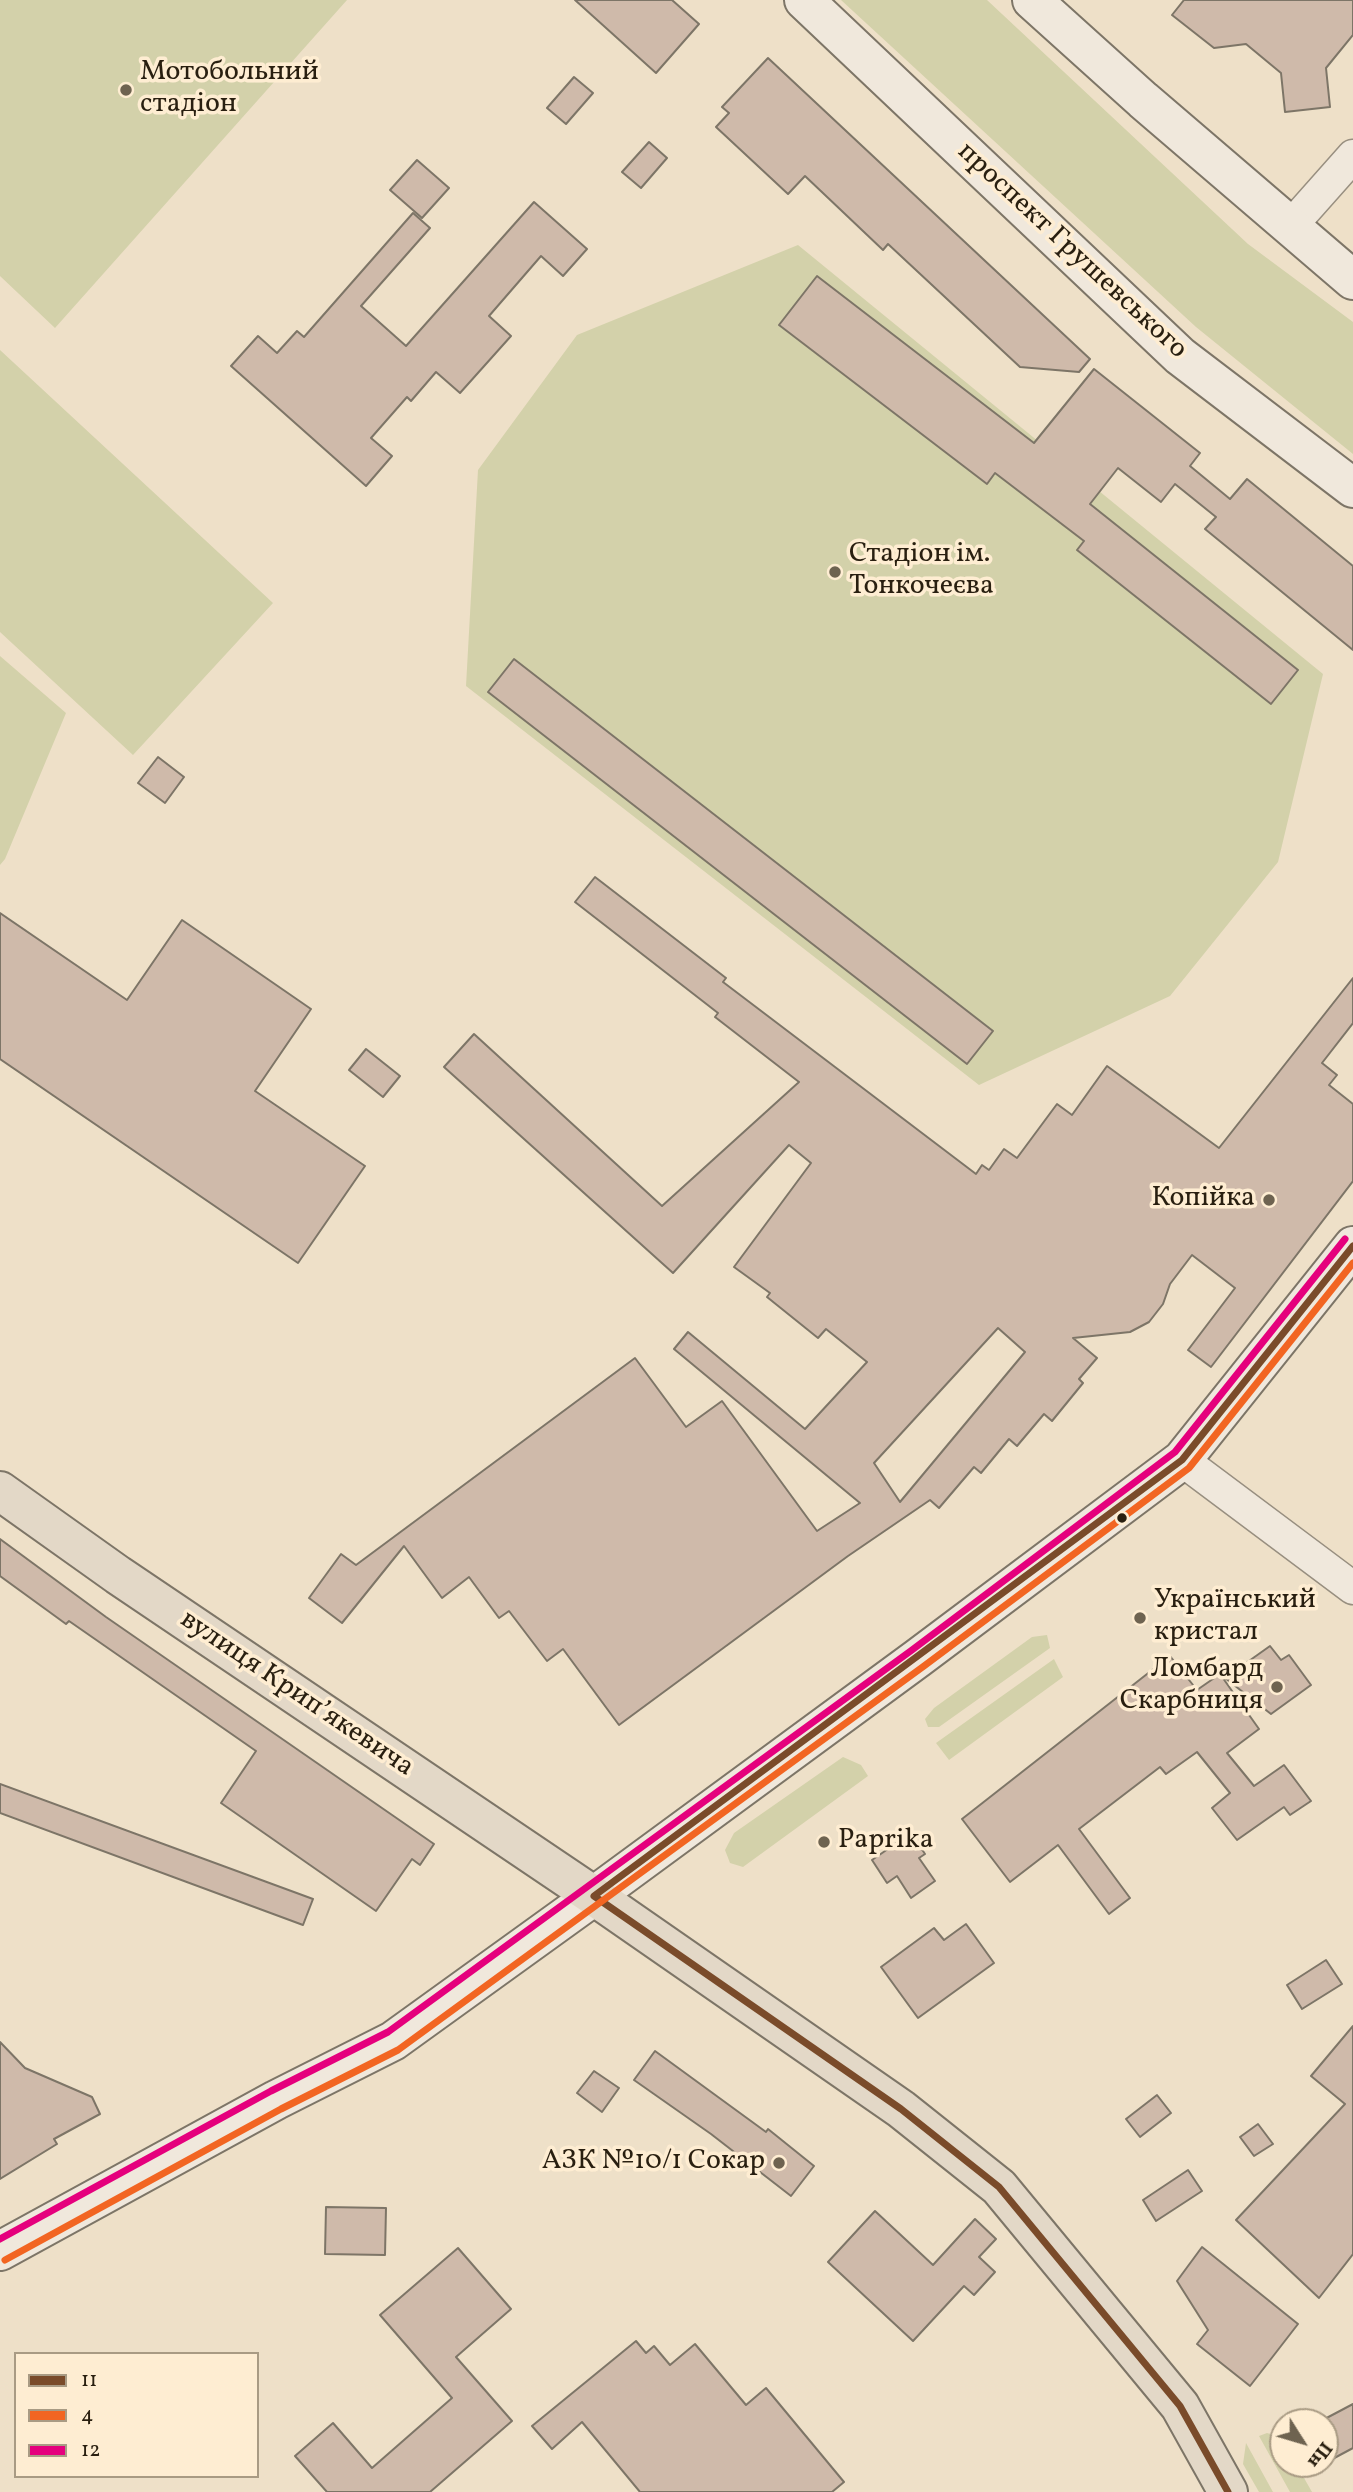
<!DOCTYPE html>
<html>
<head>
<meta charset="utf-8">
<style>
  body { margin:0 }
  #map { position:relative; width:1353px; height:2492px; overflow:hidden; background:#eee0c8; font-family:Vollkorn,serif }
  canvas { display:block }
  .legend { position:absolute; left:14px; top:2352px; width:245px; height:126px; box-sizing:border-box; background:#feedd2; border:2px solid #a99b84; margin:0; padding:9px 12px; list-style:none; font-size:21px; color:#291f10 }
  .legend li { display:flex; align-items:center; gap:14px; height:35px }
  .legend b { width:35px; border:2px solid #a99b84 }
  .north { position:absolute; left:1269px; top:2408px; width:70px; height:70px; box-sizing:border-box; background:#feedd2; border:2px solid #a99b84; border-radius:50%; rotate:127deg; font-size:19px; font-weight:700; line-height:28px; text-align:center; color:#291f10 }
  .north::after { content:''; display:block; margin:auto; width:24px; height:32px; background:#6e6350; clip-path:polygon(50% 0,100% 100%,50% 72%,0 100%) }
</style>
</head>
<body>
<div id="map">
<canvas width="1353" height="2492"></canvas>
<ul class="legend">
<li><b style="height:9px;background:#7a4b2a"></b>11</li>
<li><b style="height:9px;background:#f26522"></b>4</li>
<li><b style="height:9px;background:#e5007d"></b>12</li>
</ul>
<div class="north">Пн</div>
</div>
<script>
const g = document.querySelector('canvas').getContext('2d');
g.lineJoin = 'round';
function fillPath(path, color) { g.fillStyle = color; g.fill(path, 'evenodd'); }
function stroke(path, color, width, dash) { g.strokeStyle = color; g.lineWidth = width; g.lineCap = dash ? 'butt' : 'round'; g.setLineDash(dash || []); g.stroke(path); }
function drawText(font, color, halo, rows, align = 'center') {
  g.font = font + ' Vollkorn,serif'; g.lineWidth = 7; g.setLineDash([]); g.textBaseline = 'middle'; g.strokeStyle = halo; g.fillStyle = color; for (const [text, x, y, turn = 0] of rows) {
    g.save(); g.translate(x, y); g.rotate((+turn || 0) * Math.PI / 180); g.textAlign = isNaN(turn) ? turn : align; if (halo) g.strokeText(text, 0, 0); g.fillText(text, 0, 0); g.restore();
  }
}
const green = new Path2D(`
  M0,0H347L55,328L0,276Z
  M841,0H987L1248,244L1353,322V454L1196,327Z
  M798,245L1323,674L1278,862L1170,996L979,1085L466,686L478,470L577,335Z
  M0,350L273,603L133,755L0,632Z
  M0,656L66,713L5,859L0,865Z
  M1047,1635L1050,1648L939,1727H928L925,1719L934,1708L1032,1637Z
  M1054,1659L1063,1677L949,1760L936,1743Z
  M843,1757L861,1765L868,1776L743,1867L730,1863L725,1850L734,1833Z
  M1267,2433L1281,2437L1283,2441V2464H1296L1312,2492H1290L1259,2436Z
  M1246,2443L1273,2492H1259L1243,2464Z`);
const building = new Path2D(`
  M575,0H672L699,24L656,73Z
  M1184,0H1353V35L1326,68L1330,107L1285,112L1281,73L1246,44L1214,48L1172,15Z
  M768,58L1090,359L1079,372L1020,367L888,244L883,250L805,176L788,194L716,127L729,113L722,107Z
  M574,77L593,93L566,124L547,108Z
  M649,142L667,158L641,188L622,172Z
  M417,160L449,188L422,218L390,190Z
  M534,202L587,249L563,276L541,256L489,316L511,336L460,393L436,372L411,401L407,397L371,438L392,456L366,486L231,366L258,336L277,353L297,331L304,337L413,213L430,228L361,306L406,346Z
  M817,276L1034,443L1094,369L1200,453L1190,466L1230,499L1247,479L1353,566V650L1205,529L1216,517L1175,484L1161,502L1118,468L1090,504L1298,670L1271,704L1077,550L1084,541L995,473L987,484L779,325Z
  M514,659L993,1031L967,1064L488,692Z
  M158,757L184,777L165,803L138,783Z
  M595,877L726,978L723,982L976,1174L982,1165L989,1170L1004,1149L1017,1158L1057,1104L1072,1115L1107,1066L1219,1148L1353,978V1023L1322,1063L1337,1075L1329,1085L1353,1104V1181L1211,1367L1188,1350L1235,1288L1192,1255L1170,1284L1163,1304L1149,1322L1130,1332L1073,1338L1097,1358L1079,1379L1083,1383L1052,1421L1044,1414L1017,1446L1009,1439L981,1473L974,1467L939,1508L930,1500L848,1556L619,1725L563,1649L547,1661L509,1611L499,1618L469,1577L442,1598L404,1546L342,1623L309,1598L341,1554L356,1565L635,1358L686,1427L722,1401L817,1531L860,1503L674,1349L688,1332L805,1429L867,1362L826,1329L818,1338L767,1297L770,1293L734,1267L811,1163L789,1145L673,1273L444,1067L474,1034L662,1206L799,1082L715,1017L718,1013L575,902ZM998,1328L1025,1352L900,1502L874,1463Z
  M0,913L127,1000L182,920L311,1009L255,1091L365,1166L298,1263L0,1059Z
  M366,1049L400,1076L383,1097L349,1070Z
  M0,1539L106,1617L434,1844L420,1865L412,1859L376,1911L221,1803L256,1751L69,1621L66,1624L0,1576Z
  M1270,1646L1281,1660L1289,1655L1311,1685L1271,1714L1225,1678Z
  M1170,1656L1197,1690L1220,1674L1259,1729L1227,1753L1254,1786L1284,1765L1311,1801L1290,1815L1284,1807L1237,1840L1212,1808L1230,1793L1197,1752L1166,1774L1160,1767L1079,1829L1130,1898L1109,1914L1058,1845L1010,1882L962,1819Z
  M0,1784L313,1899L303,1925L0,1813Z
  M911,1833L925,1854L919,1858L935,1881L911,1898L897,1876L887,1883L872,1860Z
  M966,1924L994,1963L918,2018L881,1967L934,1928L944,1940Z
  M1326,1960L1342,1984L1302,2009L1287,1985Z
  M1353,2026V2254L1319,2298L1236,2220L1345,2104L1311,2076Z
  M0,2042L25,2068L92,2097L100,2114L54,2139L57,2144L0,2179Z
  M655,2051L766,2132L768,2129L814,2166L791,2196L711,2134L634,2080Z
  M594,2071L619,2088L602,2112L577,2093Z
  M1157,2095L1171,2113L1140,2137L1126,2119Z
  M1258,2124L1273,2144L1254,2156L1240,2137Z
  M1188,2170L1202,2191L1156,2221L1143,2200Z
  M326,2207L386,2208L385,2255L325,2254Z
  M875,2211L933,2265L975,2219L996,2239L979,2257L995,2272L974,2295L964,2286L913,2341L828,2262Z
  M1202,2247L1298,2324L1250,2386L1197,2344L1208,2330L1177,2281Z
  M458,2248L511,2309L456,2357L512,2421L430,2492H327L295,2456L333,2423L372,2468L452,2398L380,2315Z
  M636,2341L646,2353L654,2346L670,2365L695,2344L746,2405L766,2388L844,2482L832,2492H640L582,2422L552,2449L532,2426Z
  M1353,2404V2448L1325,2463V2422H1319Z
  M1298,2464H1323L1304,2475Z`);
const minor = new Path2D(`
  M1290,227L1353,156
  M1182,1460L1353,1588`);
const secondary = new Path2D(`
  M804,0L1180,356L1353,488
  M1032,0L1143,100L1353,280
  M0,2251L276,2100L393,2041L594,1896L918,1658L1182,1460L1353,1246`);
const primary = new Path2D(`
  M0,1491L118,1575L594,1896L901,2109L999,2187L1180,2406L1228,2492`);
const bus1 = new Path2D(`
  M1228,2492L1180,2406L999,2187L901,2109L594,1896L1182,1460L1353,1246`);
const bus2 = new Path2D(`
  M5,2260L281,2109L398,2050L924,1666L1189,1468L1353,1263`);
const bus3 = new Path2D(`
  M0,2239L271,2091L388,2032L912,1650L1175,1452L1345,1239`);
const markers = [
  [126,90,7,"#6e6350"],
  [835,572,7,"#6e6350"],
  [1269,1200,7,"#6e6350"],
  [1122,1518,6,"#291f10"],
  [1140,1618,7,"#6e6350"],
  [1277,1687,7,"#6e6350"],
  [824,1842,7,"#6e6350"],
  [779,2163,7,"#6e6350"]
];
const poiNames = [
  ["Мотобольний",140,74],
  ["стадіон",140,106],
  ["Стадіон ім.",849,556],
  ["Тонкочеєва",849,588],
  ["Копійка",1255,1200,"right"],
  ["Український",1154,1602],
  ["кристал",1154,1634],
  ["Ломбард",1263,1671,"right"],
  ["Скарбниця",1263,1703,"right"],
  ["Paprika",838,1842],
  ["АЗК №10/1 Сокар",765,2163,"right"]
];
const streetNames = [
  ["проспект Грушевського",1071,252,43],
  ["вулиця Крипʼякевича",296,1695,34]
];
fillPath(green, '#d3d1aa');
fillPath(building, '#cfbaaa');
stroke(building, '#7d7567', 2);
stroke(minor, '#988f80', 35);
stroke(secondary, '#7d7567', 42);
stroke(primary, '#7d7567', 42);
stroke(minor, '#f0e8dc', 32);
stroke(secondary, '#f0e8dc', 38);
stroke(primary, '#e3d8c7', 38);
stroke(bus1, '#7a4b2a', 7);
stroke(bus2, '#f26522', 7);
stroke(bus3, '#e5007d', 7);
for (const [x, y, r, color] of markers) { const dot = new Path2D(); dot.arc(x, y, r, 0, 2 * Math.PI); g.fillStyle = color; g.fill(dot); stroke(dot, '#feedd2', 2.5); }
drawText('28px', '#291f10', '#feedd2', poiNames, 'left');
drawText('28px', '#291f10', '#feedd2', streetNames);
</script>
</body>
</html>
